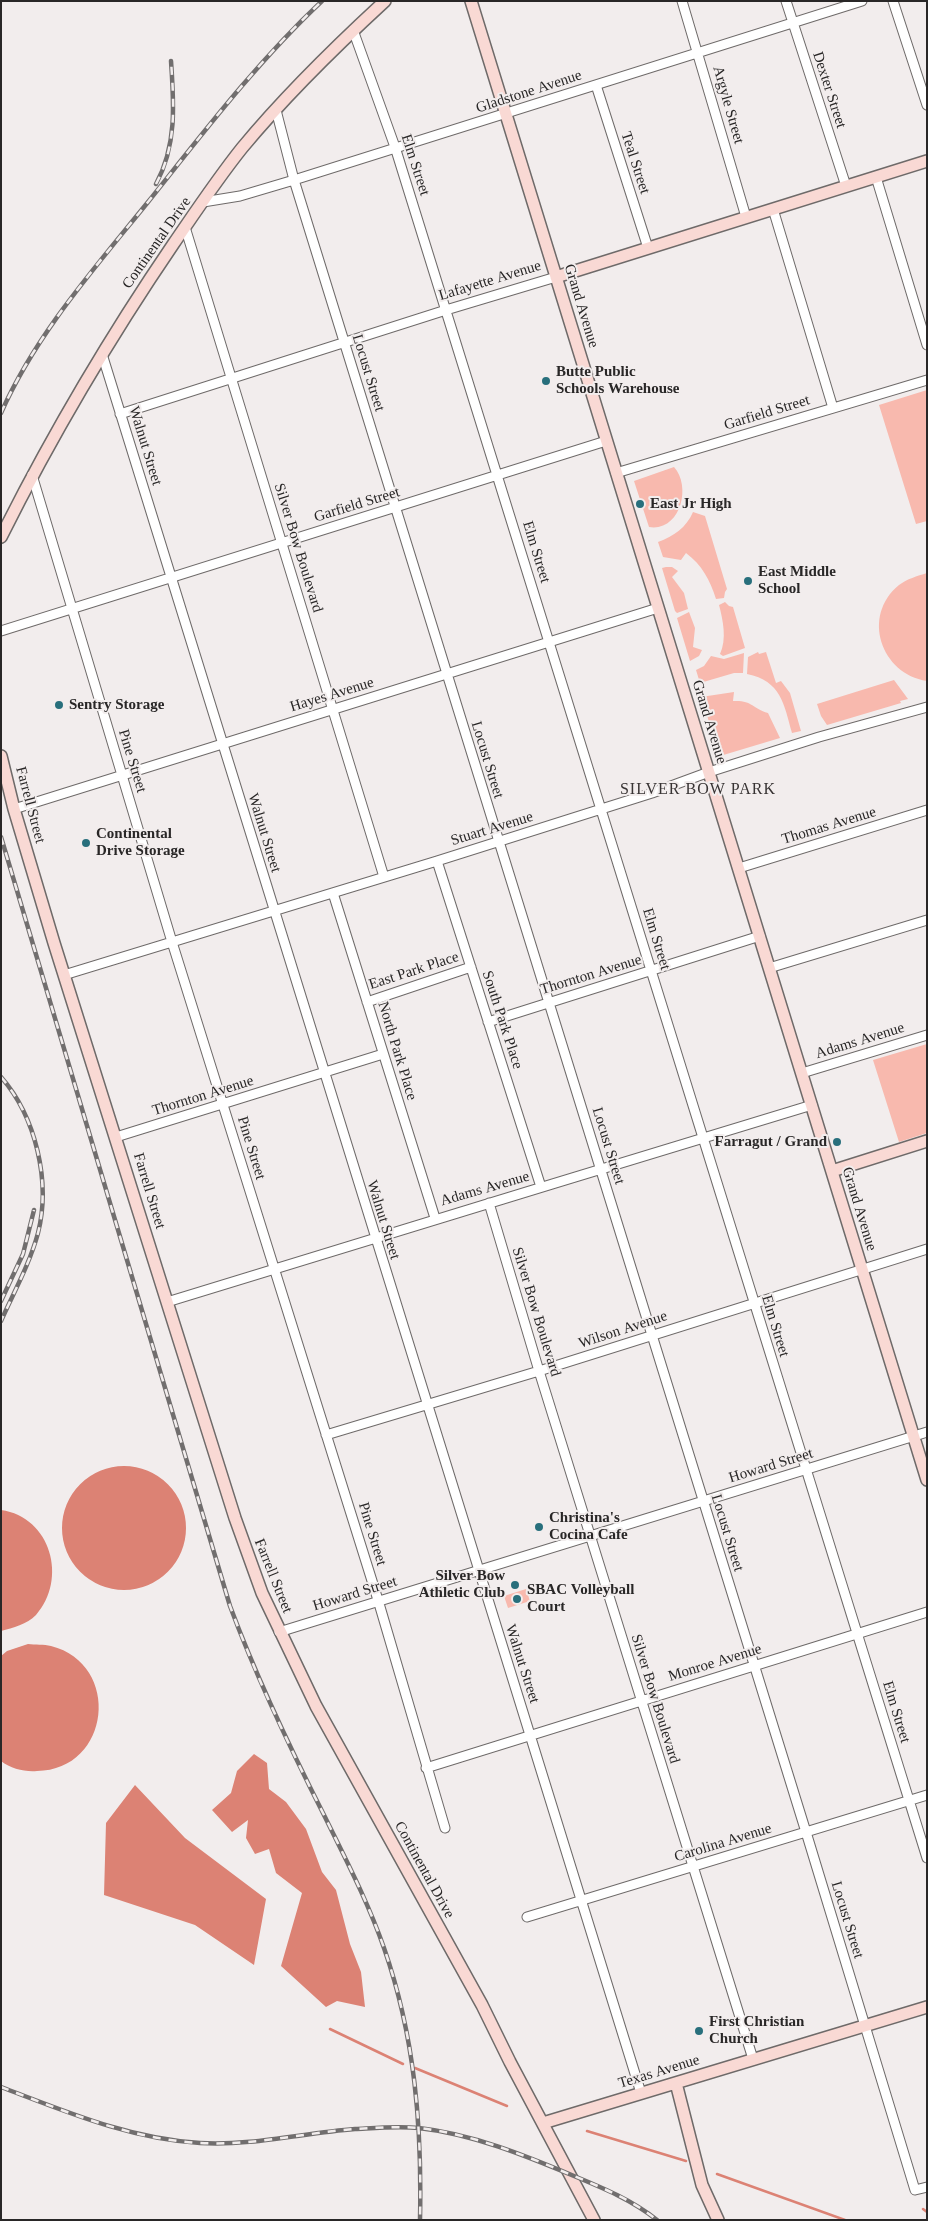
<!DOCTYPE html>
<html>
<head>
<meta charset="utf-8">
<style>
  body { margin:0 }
  #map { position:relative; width:928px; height:2221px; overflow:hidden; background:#f2eded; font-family:Georgia,serif }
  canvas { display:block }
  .frame { position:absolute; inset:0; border:2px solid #292727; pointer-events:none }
</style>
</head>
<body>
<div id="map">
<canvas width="928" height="2221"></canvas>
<div class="frame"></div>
</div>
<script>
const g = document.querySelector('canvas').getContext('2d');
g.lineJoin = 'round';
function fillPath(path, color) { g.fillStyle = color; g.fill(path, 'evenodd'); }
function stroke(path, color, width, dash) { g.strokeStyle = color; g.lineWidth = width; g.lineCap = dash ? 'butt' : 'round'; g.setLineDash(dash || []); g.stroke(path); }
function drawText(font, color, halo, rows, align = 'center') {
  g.font = font + ' Georgia,serif'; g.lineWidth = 4; g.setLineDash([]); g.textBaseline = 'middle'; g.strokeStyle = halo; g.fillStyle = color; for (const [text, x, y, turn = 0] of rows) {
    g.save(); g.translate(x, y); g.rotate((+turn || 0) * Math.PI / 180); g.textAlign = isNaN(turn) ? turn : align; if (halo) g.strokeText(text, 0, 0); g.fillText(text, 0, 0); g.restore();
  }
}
const green = new Path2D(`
  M927,390V521L916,524L879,405Z
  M674,467C692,487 680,532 649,527L634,481Z
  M693,512L705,516L727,589L725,592L724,598L716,599C710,580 702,565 686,553L681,560L663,557L658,542C674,536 686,528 693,512Z
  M666,567H672L678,571L672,577L684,593L688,609L677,613L675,611L662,568Z
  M927,573V681C881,674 861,616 899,585C907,579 917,576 927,573Z
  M725,602L729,606L733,607L745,648L723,656L720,654C727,639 723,620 719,605Z
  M689,612L695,628L693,647L702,650L699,656L690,661L677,618Z
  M758,652L759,654L766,652L776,683L781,681L790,693L801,731L792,733C784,704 781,681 747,674L748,657Z
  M744,653L743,673H734L700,683L696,670L704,666L711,656L724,659Z
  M894,680L908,699L900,701L901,703L827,725L821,716L817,704Z
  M734,692L733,701C752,700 752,708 768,713L780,738L720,756L701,697Z
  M927,1044V1133L899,1142L873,1060Z
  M526,1589L530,1601L508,1608L504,1596Z`);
const water = new Path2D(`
  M62 1528a62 62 0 1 1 124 0a62 62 0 1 1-124 0Z
  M1,1510C51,1517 68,1579 36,1615C27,1624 13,1628 1,1631Z
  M28,1644C35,1645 44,1644 51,1646C122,1664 111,1770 37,1771C25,1772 11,1769 1,1761V1656L7,1651Z
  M254,1754L267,1763L269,1789L286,1802L306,1829L322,1872L336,1890L350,1944L361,1972L365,2007L337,2001L326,2007L281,1966L302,1893L276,1873L269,1849L255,1854L246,1838L248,1820L232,1832L212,1810L231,1793L237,1771Z
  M135,1785L185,1838L266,1899L254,1965L195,1925L104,1895L106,1823Z`);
const stream = new Path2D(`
  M330,2029L403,2064
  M415,2068L507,2106
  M587,2131L686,2161
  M717,2174L845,2220
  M923,2209L927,2212`);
const street = new Path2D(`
  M682,1L746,217
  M786,1L846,186
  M893,1L927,105
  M353,30L395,147L927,1858
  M596,85L648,248
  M276,110L294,180L806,1832L915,2190L927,2187
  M876,177L927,345
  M203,202L240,196L294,180L862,1
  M773,209L833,408
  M185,227L384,877
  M102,354L641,2093
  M120,414L446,310L556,277
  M616,473L927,380
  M32,475L172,942L378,1600L445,1828
  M1,631L606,441
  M14,809L658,608
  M437,861L541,1187
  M739,868L927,810
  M333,893L435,1218
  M769,968L927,920
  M64,975L437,861L652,793L709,772L819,737L927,707
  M367,1002L471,967
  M488,1022L760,936
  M802,1073L927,1035
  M116,1137L383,1054
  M489,1203L539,1371L753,2059
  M167,1302C382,1235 597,1171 812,1105
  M326,1435L539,1371L927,1249
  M279,1632L927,1432
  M426,1768L927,1612
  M527,1917L927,1795`);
const secondary = new Path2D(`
  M471,1L927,1480
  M556,277L927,161
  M1,537C52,435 110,337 174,243C196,211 218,178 242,148C285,96 335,47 385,1
  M1,756L14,809L54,943L235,1518L262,1593L316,1706L482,2005L510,2062L594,2220
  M832,1171L927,1141
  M676,2083L702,2185L718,2220
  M543,2123L927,2007`);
const rail = new Path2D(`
  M156,184C177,145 174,104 171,61
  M1,413C36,334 94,269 148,202C203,133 257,62 322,1
  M1,837L230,1606C257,1679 290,1748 325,1817C346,1860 368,1902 384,1948C415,2037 422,2126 420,2220
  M1,1077C36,1117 51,1182 38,1233C30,1263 14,1292 1,1321
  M1,1301L23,1254L34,1210
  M1,2087C67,2112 130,2139 200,2143C252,2146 303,2133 355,2129C375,2128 398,2126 419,2128C472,2134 524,2155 574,2176C603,2188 632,2200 657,2220`);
const markers = [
  [546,381,5,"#286f7c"],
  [640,504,5,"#286f7c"],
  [748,581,5,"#286f7c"],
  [59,705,5,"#286f7c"],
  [86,843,5,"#286f7c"],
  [837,1142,5,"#286f7c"],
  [539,1527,5,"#286f7c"],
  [515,1585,5,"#286f7c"],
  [517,1599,5,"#286f7c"],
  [699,2031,5,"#286f7c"]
];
const streetNames = [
  ["Dexter Street",829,90,72],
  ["Gladstone Avenue",529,92,-18],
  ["Argyle Street",728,105,74],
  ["Teal Street",635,163,72],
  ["Elm Street",415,165,72],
  ["Continental Drive",157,243,-55],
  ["Lafayette Avenue",490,281,-17],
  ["Grand Avenue",581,306,73],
  ["Locust Street",368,373,73],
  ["Garfield Street",767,413,-17],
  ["Walnut Street",145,446,73],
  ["Garfield Street",357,505,-17],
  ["Silver Bow Boulevard",298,548,73],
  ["Elm Street",536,552,73],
  ["Hayes Avenue",332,695,-17],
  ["Grand Avenue",709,722,73],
  ["Locust Street",487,760,73],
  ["Pine Street",132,761,73],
  ["Farrell Street",30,805,75],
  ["Thomas Avenue",829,826,-17],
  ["Stuart Avenue",492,829,-17],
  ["Walnut Street",264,833,73],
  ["Elm Street",656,939,73],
  ["East Park Place",414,971,-18],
  ["Thornton Avenue",591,975,-17],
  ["South Park Place",502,1020,72],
  ["Adams Avenue",860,1041,-17],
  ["North Park Place",397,1051,73],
  ["Thornton Avenue",203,1096,-17],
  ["Locust Street",608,1146,73],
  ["Pine Street",251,1148,73],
  ["Adams Avenue",485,1189,-16],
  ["Farrell Street",149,1191,73],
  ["Grand Avenue",859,1209,73],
  ["Walnut Street",383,1220,73],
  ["Silver Bow Boulevard",536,1312,73],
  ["Elm Street",775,1326,73],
  ["Wilson Avenue",623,1330,-18],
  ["Howard Street",771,1466,-17],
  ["Locust Street",727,1533,73],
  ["Pine Street",372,1534,73],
  ["Farrell Street",273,1576,68],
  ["Howard Street",355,1594,-17],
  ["Monroe Avenue",715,1663,-17],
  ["Walnut Street",522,1664,72],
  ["Silver Bow Boulevard",655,1699,73],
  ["Elm Street",896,1712,73],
  ["Carolina Avenue",723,1843,-17],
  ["Continental Drive",424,1870,61],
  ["Locust Street",847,1920,73],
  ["Texas Avenue",659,2072,-17]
];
const poiNames = [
  ["Butte Public",556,372],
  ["Schools Warehouse",556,389],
  ["East Jr High",650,504],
  ["East Middle",758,572],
  ["School",758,589],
  ["Sentry Storage",69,705],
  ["Continental",96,834],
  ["Drive Storage",96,851],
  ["Farragut / Grand",827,1142,"right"],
  ["Christina's",549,1518],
  ["Cocina Cafe",549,1535],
  ["Silver Bow",505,1576,"right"],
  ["Athletic Club",505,1593,"right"],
  ["SBAC Volleyball",527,1590],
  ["Court",527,1607],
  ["First Christian",709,2022],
  ["Church",709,2039]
];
const neighbourhoodNames = [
  ["SILVER BOW PARK",698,790]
];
fillPath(green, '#f8b9ae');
fillPath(water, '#dc8274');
stroke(stream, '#dc8274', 2.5);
stroke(street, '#6e6a69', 11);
stroke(secondary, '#6e6a69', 14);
stroke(street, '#fff', 9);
stroke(secondary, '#f9d9d4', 11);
stroke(rail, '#716e6e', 4.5);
stroke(rail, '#f2eded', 2.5, [8]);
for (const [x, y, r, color] of markers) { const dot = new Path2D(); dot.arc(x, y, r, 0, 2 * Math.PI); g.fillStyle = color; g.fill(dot); stroke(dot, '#f2eded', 2); }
drawText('15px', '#292727', '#f2eded', streetNames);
drawText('bold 15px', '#292727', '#f2eded', poiNames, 'left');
g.letterSpacing = '1px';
drawText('16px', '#383434', '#f2eded', neighbourhoodNames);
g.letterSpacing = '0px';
</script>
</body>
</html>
